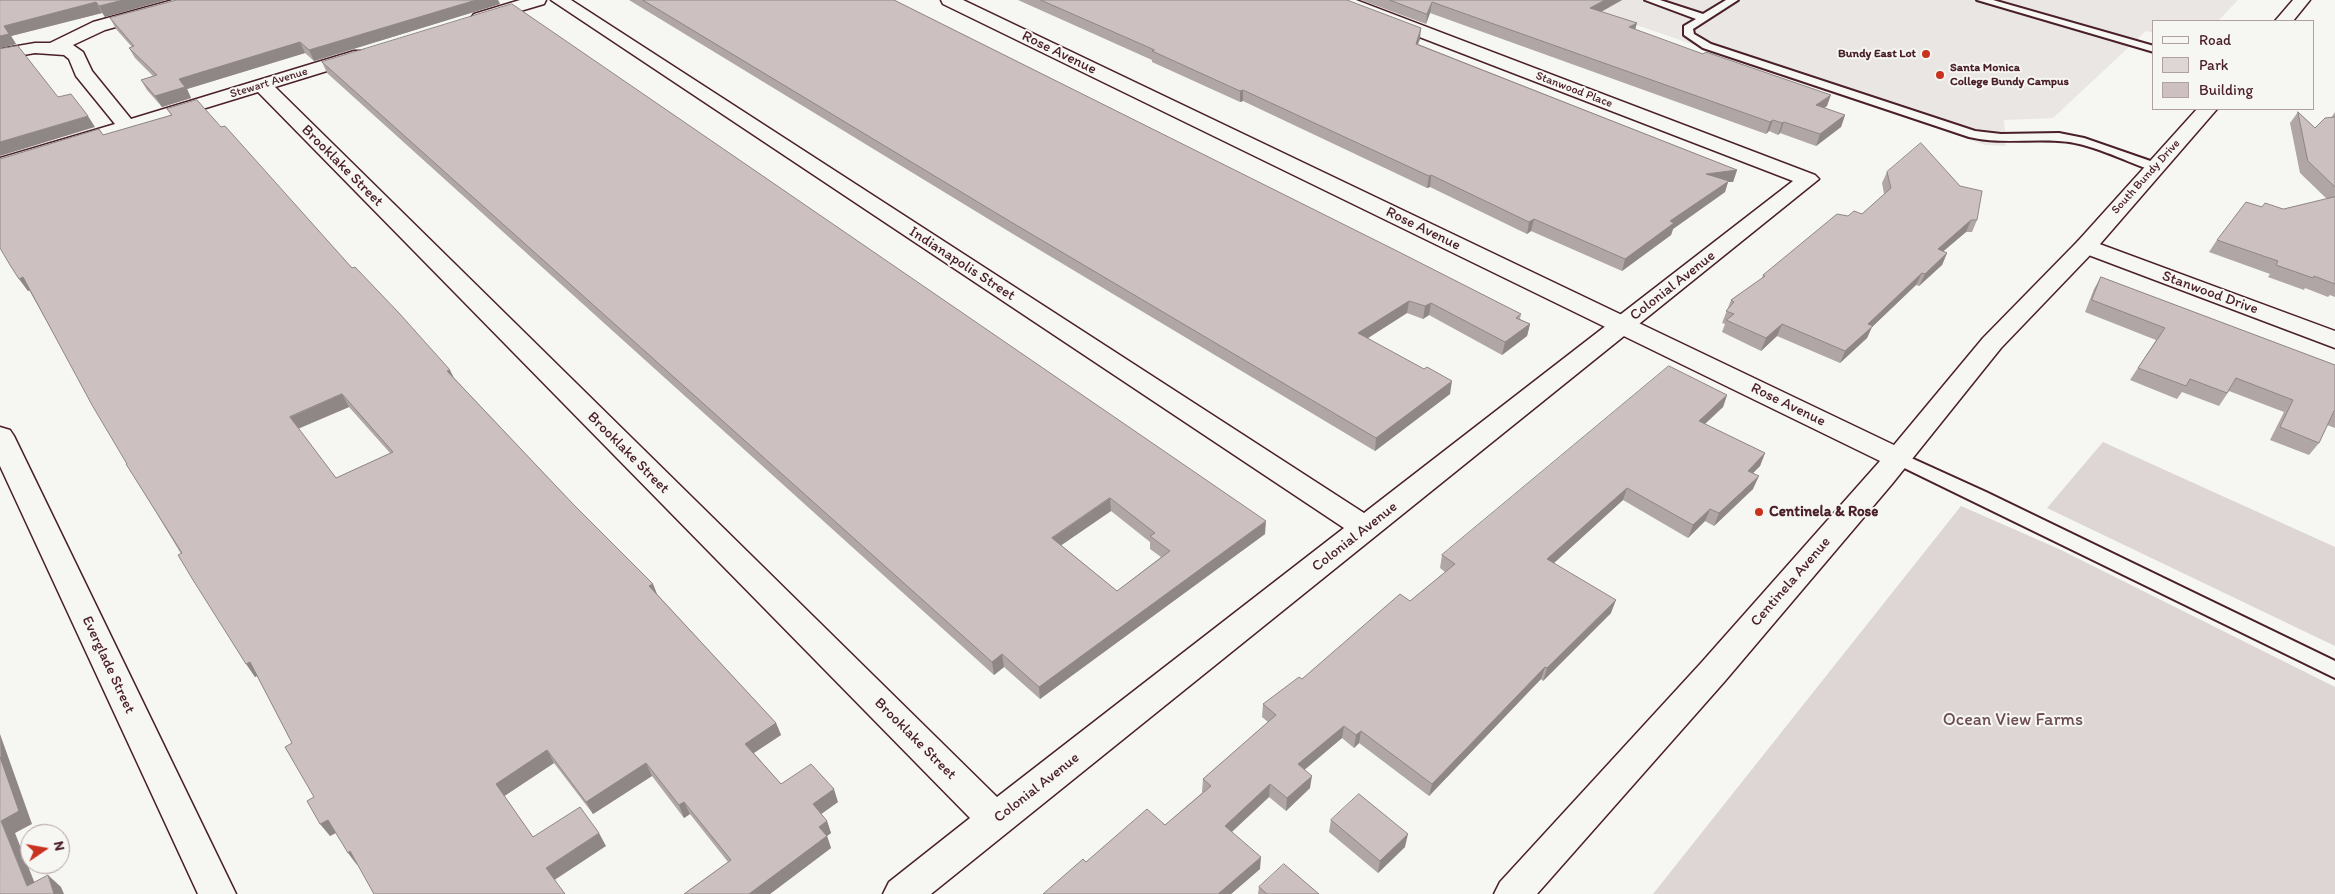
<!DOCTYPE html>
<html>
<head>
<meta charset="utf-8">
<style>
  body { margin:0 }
  #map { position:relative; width:2335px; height:894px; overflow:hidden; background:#f6f6f2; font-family:Itim,sans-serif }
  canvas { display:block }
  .legend { position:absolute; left:2152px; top:20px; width:162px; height:90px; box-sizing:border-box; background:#f6f6f2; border:1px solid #b1a0a2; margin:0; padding:6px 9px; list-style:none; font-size:15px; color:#4a1f2b }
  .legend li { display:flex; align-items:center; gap:10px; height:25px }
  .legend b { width:25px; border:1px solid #b1a0a2 }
  .north { position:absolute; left:20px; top:824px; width:50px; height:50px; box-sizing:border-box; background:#f6f6f2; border:1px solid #b1a0a2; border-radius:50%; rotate:78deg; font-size:14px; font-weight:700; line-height:20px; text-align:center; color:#4a1f2b }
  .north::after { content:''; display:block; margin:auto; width:18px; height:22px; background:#c8321e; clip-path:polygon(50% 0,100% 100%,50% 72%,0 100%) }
</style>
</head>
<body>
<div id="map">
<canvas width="2335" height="894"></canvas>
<ul class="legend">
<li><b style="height:6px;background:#f6f6f2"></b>Road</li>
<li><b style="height:14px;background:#ddd6d5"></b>Park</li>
<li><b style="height:14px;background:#ccc1c0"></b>Building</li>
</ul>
<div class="north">N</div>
</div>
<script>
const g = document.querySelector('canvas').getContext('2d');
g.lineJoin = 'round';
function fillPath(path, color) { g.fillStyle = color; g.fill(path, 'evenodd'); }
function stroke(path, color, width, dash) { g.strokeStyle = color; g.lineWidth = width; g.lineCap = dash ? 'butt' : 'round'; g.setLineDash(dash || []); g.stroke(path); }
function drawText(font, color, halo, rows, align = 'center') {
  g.font = font + ' Itim,sans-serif'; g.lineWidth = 4; g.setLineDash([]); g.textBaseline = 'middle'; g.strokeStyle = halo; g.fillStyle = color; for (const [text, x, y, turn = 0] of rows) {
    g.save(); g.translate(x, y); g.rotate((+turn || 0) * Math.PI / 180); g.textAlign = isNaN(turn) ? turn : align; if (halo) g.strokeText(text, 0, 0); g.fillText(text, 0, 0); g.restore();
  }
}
const built = new Path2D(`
  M1564,0H2238L2218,21H2154V33L2146,31L2053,118L2004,120L2006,146L1985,145Z`);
const green = new Path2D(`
  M2103,442L2335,547V646L2047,508Z
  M1961,506L2059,549L2335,687V894H1653Z`);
const lane = new Path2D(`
  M1645,0H1660L1703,14L1726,0H1738L1693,29L1694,34L1711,44L1975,131L2001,134L2059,133L2084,138L2159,164L2161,167L2159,170H2151C2122,160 2089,142 2058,141C2028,139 1999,144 1969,137L1703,48L1684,35V26L1696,19Z
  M1977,0H1993L2154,46V52Z
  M1898,452L1986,492L2335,661V678L1892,462L1890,458L1892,454Z`);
const street = new Path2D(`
  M173,0H200L198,4L105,30L73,45L83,52L92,71L131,119L354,51H366L369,55L366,59L275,87L997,797L1344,528L551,0H571L1364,513L1793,181L1334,4L1332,0H1356L1815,175L1819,179L931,894H883L889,882L970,818L258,92L0,171V158L115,124L76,76L69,59L64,55L35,53L0,59V49L35,43H50L93,22Z
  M520,0H546L544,4L480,23L474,22L471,18L474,14Z
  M2086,239L2335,331V348L2078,251L2075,246L2078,241Z
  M0,427L10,430L14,436L236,894H198L0,466Z`);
const secondary = new Path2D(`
  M941,0H963L1894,445L1983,338L2078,241L2197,109H2217L2094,251L2001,348L1892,484L1725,681L1537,894H1494L1500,882L1701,663L1880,461L943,4Z
  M2293,0H2310L2293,21H2275Z`);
const wall = new Path2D(`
  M0,0H166L105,17L102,13L11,36L16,44L0,48Z
  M177,0H498L500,4L314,61L305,53L233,75L187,89L191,98L162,107L147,90L141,80L153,76L135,58L129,48L132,47L116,29L110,18Z
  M629,0H894L1521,314L1520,319L1530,324L1527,336L1502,355L1429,315L1423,319L1407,313L1368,338L1450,394L1375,451L1013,234Z
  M1018,0H1347L1420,39L1418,44L1737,170L1733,182H1728L1725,192L1673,229L1671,235L1622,271L1531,231L1527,234L1430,187L1427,188L1243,101L1240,102L1152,62V60Z
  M1361,0H1622L1601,12L1635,30L1827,106L1824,108L1845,115L1841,127L1816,146L1780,133L1778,135L1769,131L1766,134L1430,13L1426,24Z
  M322,62L1265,534L1040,699L1004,667L994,675L327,73ZM1111,511L1150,542V549L1161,557L1117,591L1061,545Z
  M167,109L221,127L455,379L573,504L653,584L657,594L776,723L781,735L754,753L781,784L838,802L821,814L827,821L831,833L827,836L831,848L770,894H684L728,862L690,814L684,818L652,776L593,814L554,763L504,796L533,837L606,846L357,865L336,833L330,836L292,743L257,676L255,677L127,464L29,290L28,291L10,265L103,135L171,115ZM349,407L390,453L336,478L298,429Z
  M2298,112L2315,128L2331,118L2335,112V297L2330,295L2328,297L2305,288L2304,290L2268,277L2270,274L2209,252L2217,240L2262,207L2283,209L2327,199L2300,173L2290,123Z
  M1887,172L1977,220L1972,232H1966L1943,251L1947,253L1942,265L1919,286L1916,285L1872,327L1867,338L1840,363L1777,336L1761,351L1722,332L1725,324L1722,323L1731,300L1762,278L1763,275L1848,216L1862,214L1884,194L1882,183Z
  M2101,277L2335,365V428L2327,425L2319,443L2309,455L2270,440L2284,412L2229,391L2219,406L2182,392L2177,399L2130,380L2156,340L2085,312L2094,289Z
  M1727,395L1723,407L1705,424L1765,453L1760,466L1753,473V489L1714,526L1705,521L1688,538L1623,500L1554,563L1611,613L1543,681L1541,679L1429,796L1359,743L1354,748L1342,738L1304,770L1310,788L1286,811L1269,797L1232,832L1260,869L1231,894H1043L1086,862L1165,825L1203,792H1202L1203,779L1268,722L1262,717L1263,704L1302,679L1410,601L1445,572L1440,568L1442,555Z
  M1331,820L1405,847L1378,873L1329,832Z
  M1259,887L1319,894H1258Z`);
const shadedWall = new Path2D(`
  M123,0H166L105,17L99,6Z
  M476,0H498L500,4L314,61L309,50Z
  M1605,0H1622L1588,19L1590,8Z
  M96,2L102,13L11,36L16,44L0,48V36L4,26Z
  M1432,2L1430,13L1426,24L1427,14Z
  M1637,23L1634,34L1629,27Z
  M1421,28L1420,39L1414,54L1416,44Z
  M300,42L305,53L187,89L191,98L162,107L155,96L179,79Z
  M1243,90V101L1240,102V91Z
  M1831,95L1827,106L1812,116L1816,105Z
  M1845,115L1841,127L1816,146L1820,134Z
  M88,116L95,127L0,156V142Z
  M1773,120L1769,131L1766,134L1770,122Z
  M1784,122L1780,133L1778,135L1782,123Z
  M1737,170L1733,182H1728L1725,192L1673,229L1671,235L1622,271L1625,259L1670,221L1706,174Z
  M1431,175L1430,187L1427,188L1429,176Z
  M1534,219L1531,231L1527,234L1529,222Z
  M1971,220L1966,232L1932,261L1938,249Z
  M1947,253L1942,265L1919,286L1925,274Z
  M1922,273L1916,285L1872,327L1867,338L1840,363L1845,351L1868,324Z
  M23,277L31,290L28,291L19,279Z
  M1409,301L1407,313L1357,345L1358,333Z
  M1431,303L1429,315L1423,319L1425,306Z
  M1530,324L1527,336L1502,355L1505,342Z
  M1782,324L1777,336L1761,351L1766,338Z
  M450,370L456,382L447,371Z
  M1452,381L1450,394L1375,451L1376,438Z
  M342,394L349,407L297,429L290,417Z
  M1727,395L1723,407L1695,433L1699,421Z
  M1765,453L1760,466L1743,483L1748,471Z
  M1759,476L1753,489L1714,526L1719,513Z
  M1627,488L1623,500L1544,572L1547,559Z
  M1110,498L1111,511L1053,551L1052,538Z
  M1710,509L1705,521L1688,538L1693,525Z
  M1266,521L1265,534L1040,699L1039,687Z
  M653,584L658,597L649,586Z
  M1616,600L1611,613L1543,681L1547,668Z
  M1002,654L1004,667L994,675L992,662Z
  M250,662L259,675L255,677L246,664Z
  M1545,667L1541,679L1429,796L1432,784Z
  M776,723L781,735L749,756L745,744Z
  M1344,726L1342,738L1296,777L1298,764Z
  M1361,731L1359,743L1354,748L1356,735Z
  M0,734L32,824L15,833L39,894L27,886L1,821Z
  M547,750L554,763L503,797L496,784Z
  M646,763L652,776L593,814L586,802Z
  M1312,776L1310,788L1286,811L1287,798Z
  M1270,784L1269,797L1225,838V826Z
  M834,789L838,802L817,817L813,804Z
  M684,802L690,814L684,818L679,805Z
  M328,820L337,832L330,836L320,824Z
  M827,821L831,833L827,836L831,848L770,894H749L819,827Z
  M599,833L606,846L553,881L546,868Z
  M1408,834L1405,847L1378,873L1380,861Z
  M350,851L357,865L348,853Z
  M1261,857L1260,869L1231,894H1218Z
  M48,875L61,887L64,894H54Z`);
const building = new Path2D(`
  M0,0H123L99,6L96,2L4,26L9,34L0,36Z
  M177,0H476L309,50L300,42L228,64L179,79L185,87L155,96L141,80L157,75L129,48L134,46L110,18Z
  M643,0H894L1399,252L1521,314L1516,318L1530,324L1505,342L1431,303L1425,306L1409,301L1358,333L1424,369L1427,367L1452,381L1376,438L1011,222Z
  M1041,0H1347L1421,28L1416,44L1737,170L1706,174L1729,181L1670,221L1674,223L1625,259L1534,219L1529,222L1431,175L1429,176L1243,90L1240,91L1152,51L1154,50Z
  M1390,0H1605L1590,8L1637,23L1629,27L1703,54L1706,52L1831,95L1816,105L1845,115L1820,134L1784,122L1782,123L1773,120L1770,122L1432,2L1427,14Z
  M512,4L1266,521L1039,687L1002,654L992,662L322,62ZM1110,498L1155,533L1150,536L1170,551L1117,591L1052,538Z
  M18,46L58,97L71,94L88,116L0,142V49Z
  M197,100L221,127L225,126L352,268L355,267L399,313L450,370L447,371L573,504L653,584L649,586L776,723L745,744L781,784L811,764L834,789L813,804L827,821L819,827L827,836L749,894H684L731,860L684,802L679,805L646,763L586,802L547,750L496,784L533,837L580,807L599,833L546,868L565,894H374L350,851L348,853L328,820L320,824L307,801L314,797L285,747L292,743L250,662L246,664L193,580L178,555L182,553L126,464H127L92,405L23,277L19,279L10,265L0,248V159L99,129L103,135L172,115L167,109ZM342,394L393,452L336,478L290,417Z
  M2298,112L2315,128L2325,118L2335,117V187L2308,161Z
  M1921,143L1960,186L1982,191L1977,220H1971L1938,249L1947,253L1925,274L1922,273L1868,324L1873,326L1845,351L1782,324L1766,338L1726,320L1734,314L1726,311L1734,302L1731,300L1765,276L1763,275L1837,214L1848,216L1854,211L1862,214L1891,188L1887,172Z
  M2335,197V284L2314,276L2313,278L2276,265L2278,261L2217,240L2246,202L2262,207L2265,203L2283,209Z
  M2101,277L2335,365V411H2334L2319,443L2280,427L2293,400L2236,378L2227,393L2190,379L2186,386L2138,368L2165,328L2092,300Z
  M1669,366L1727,395L1699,421L1765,453L1748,471L1759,476L1719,513L1710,509L1693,525L1627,488L1547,559L1616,600L1547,668L1545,667L1432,784L1361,731L1356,735L1344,726L1298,764L1312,776L1287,798L1270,784L1225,826L1261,857L1218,894H1043L1083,859L1086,862L1147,809L1165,825L1211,786L1203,779L1276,715L1263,704L1299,677L1302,679L1400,594L1410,601L1455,564L1442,555Z
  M0,757L19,811L1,821L27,886L48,875L54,894H0Z
  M1359,794L1408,834L1380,861L1331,820Z
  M1284,864L1319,894H1267L1259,887Z`);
const markers = [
  [1926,54,5,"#c8321e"],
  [1940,75,5,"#c8321e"],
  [1759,512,5,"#c8321e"]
];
const farPoinames = [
  ["Bundy East Lot",1916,54],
  ["Santa Monica",1950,68,"left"],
  ["College Bundy Campus",1950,82,"left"]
];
const farStreetnames = [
  ["Stewart Avenue",269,83,-17],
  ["Stanwood Place",1574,90,21],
  ["South Bundy Drive",2146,177,-48]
];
const streetNames = [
  ["Rose Avenue",1059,53,26],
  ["Brooklake Street",342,166,45],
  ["Rose Avenue",1423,229,26],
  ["Indianapolis Street",962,264,33],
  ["Colonial Avenue",1673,286,-38],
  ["Stanwood Drive",2210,293,20],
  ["Rose Avenue",1788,405,26],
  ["Brooklake Street",628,453,45],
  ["Colonial Avenue",1355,537,-38],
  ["Centinela Avenue",1791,582,-49],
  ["Everglade Street",108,665,65],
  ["Brooklake Street",915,739,45],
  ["Colonial Avenue",1037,788,-38]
];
const poiNames = [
  ["Centinela & Rose",1769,512]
];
const nearParknames = [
  ["Ocean View Farms",2013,720]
];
fillPath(built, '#e9e6e3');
fillPath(green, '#ddd6d5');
stroke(lane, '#4a1f2b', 4);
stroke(street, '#4a1f2b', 3);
stroke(secondary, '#4a1f2b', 3);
fillPath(lane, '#f6f6f2');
fillPath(street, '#f6f6f2');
fillPath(secondary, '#f6f6f2');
fillPath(wall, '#afa6a5');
fillPath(shadedWall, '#8f8786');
fillPath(building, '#ccc1c0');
stroke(building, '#8f8786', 1);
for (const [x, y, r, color] of markers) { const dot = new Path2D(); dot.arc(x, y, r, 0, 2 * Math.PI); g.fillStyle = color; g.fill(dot); stroke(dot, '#f6f6f2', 2); }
drawText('bold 12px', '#4a1f2b', '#f6f6f2', farPoinames, 'right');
drawText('12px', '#4a1f2b', '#f6f6f2', farStreetnames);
drawText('15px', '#4a1f2b', '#f6f6f2', streetNames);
drawText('bold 15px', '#4a1f2b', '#f6f6f2', poiNames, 'left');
drawText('18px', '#6f4d56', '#f6f6f2', nearParknames);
</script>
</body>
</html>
